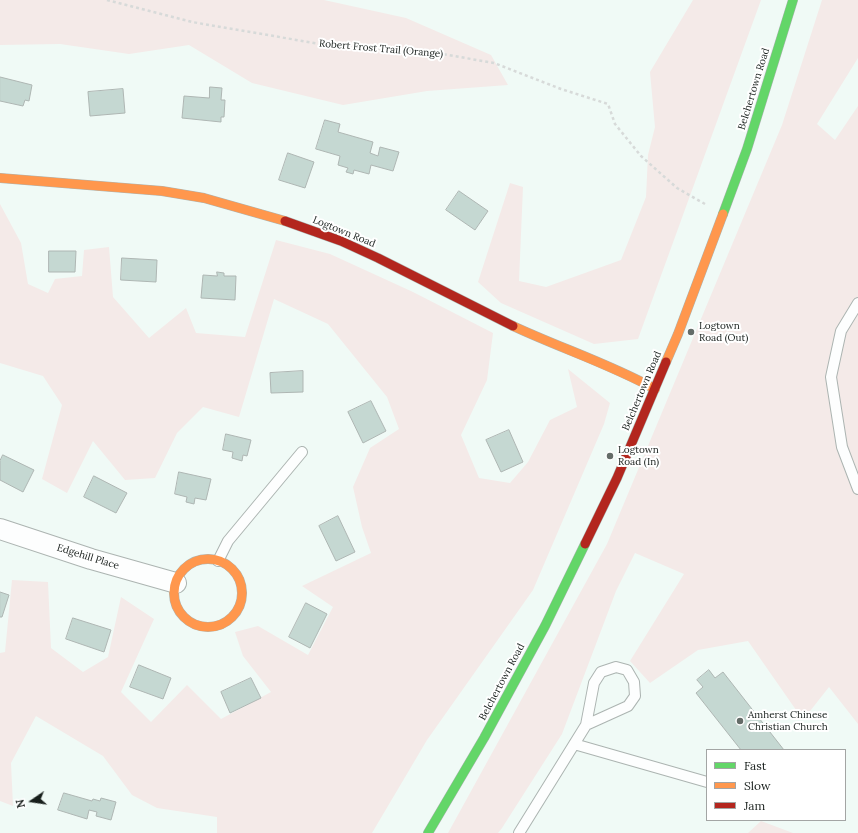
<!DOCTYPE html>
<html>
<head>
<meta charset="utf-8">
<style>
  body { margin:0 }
  #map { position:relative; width:858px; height:833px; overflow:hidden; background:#f0faf6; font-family:Lora,serif }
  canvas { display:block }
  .legend { position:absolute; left:706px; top:749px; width:140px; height:72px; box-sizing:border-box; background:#fff; border:1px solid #a3a5a4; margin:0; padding:5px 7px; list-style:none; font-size:12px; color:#181f1c }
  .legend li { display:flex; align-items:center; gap:8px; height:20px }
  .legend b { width:20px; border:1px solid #a3a5a4 }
  .north { position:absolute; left:12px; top:781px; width:40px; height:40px; -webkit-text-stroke:3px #fff; paint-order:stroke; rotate:257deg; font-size:11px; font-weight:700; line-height:16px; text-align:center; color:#181f1c }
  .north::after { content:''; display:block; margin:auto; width:14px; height:18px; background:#181f1c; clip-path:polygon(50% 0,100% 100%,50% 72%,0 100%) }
</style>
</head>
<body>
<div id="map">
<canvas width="858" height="833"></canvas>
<ul class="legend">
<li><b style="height:5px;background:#63d668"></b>Fast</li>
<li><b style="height:5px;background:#ff974d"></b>Slow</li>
<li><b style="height:5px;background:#b3261e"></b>Jam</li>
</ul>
<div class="north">N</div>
</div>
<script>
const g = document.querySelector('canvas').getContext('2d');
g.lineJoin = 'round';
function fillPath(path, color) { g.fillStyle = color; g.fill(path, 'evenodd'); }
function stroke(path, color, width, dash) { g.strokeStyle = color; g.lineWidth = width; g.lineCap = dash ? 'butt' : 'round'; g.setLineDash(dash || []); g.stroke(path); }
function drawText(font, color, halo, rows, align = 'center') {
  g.font = font + ' Lora,serif'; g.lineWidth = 4; g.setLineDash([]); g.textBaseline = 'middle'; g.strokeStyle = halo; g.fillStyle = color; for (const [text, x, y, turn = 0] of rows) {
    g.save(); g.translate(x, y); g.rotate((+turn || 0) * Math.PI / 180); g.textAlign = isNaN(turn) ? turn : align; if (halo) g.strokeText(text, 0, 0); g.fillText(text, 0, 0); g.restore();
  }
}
const green = new Path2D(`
  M0,0H324L406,18L491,55L508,85L427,91L343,105L252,83L189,45L129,54L60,44L0,45Z
  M693,0H761L638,339L594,344L501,303L478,282L510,183L523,187L519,281L546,287L621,260L646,197L648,155L655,127L650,72Z
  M822,0H858V58L817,124L835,140L858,106V724L829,687L803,720L748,641L698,650L650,683L630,661L684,574L635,553L616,591L562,734L502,828L498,833H448L607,544L782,125Z
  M0,204L21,243L28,284L48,293L55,279L82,276L84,250L109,247L113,297L149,338L186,308L196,333L245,337L276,240L330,254L413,292L493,333L487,380L461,435L479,478L510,483L528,462L550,420L577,407L568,369L610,403L604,424L533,590L427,740L372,833H217V817L157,808L132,795L103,756L36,716L11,763L13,806L0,801V653L5,652L12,580L48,582L51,648L83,672L108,657L121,597L154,619L121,692L151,722L187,685L221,719L271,692L243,656L235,632L258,626L308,655L333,607L302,586L371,553L362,527L353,487L370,448L399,429L387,397L328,324L274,299L239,417L203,407L177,433L155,478L125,480L93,441L67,493L42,479L62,405L43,376L0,363Z
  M761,821L793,833H748Z`);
const building = new Path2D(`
  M0,77L32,85L29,101L25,100L23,106L0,101Z
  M210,87L222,88L221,100H225L224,117H221V122L182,118L184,96L209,98Z
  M123,89L125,113L90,116L88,92Z
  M325,120L340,124L338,132L373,142L370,153L378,156L380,147L399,152L393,171L371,165L369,174L354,170L353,174L346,172L348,168L338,165L340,156L316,149Z
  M288,153L314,162L305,188L279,180Z
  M459,191L488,211L475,230L446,210Z
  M49,251H76L75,272H49Z
  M122,258L157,260L156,282L121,280Z
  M217,272L224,273V276H236L235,300L201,298L203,275L217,276Z
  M303,371V392L271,393L270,373Z
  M371,401L386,431L363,443L348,412Z
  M509,430L523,462L501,472L486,440Z
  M226,434L251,440L247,456L243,455L242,461L232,458L233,452L223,450Z
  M3,455L34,470L23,492L0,480V461Z
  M179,472L211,479L206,500L195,498L194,504L186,502L187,497L175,494Z
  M94,476L127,493L116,513L84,497Z
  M338,516L355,552L336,561L319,526Z
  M0,592L9,595L2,617H0Z
  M306,603L327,614L310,648L289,637Z
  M73,618L111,630L104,652L66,639Z
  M139,665L171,678L163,699L130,687Z
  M709,670L715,678L723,672L784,750H741L696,693L703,687L697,680Z
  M251,678L261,698L230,713L221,692Z
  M64,793L92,801L93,799L100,801L101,798L116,802L111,820L96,816L97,812L89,810L87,819L58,810Z`);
const path = new Path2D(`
  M107,0L192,22L320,44L431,52L494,63L561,89L608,104L615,124L641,156L677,188L705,204`);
const lane = new Path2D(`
  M858,303L841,331L831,377L842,447L858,489
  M218,561L228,541L302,452
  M574,744L707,782
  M519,833L586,725L594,683L601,672L616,667L627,670L634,682L635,696L628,706L586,725`);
const street = new Path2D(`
  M0,529L91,559L176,583`);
const fast = new Path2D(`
  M723,214L747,149L793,0
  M428,833L484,738L545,626L585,544`);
const slow = new Path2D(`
  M0,178L162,191L204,198L285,221
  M513,326C560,348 610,364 655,389
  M666,362L678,334L723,214
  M174 593a34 34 0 1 1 68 0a34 34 0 1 1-68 0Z`);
const jam = new Path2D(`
  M285,221L341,241L378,258L513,326
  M585,544L617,478L666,362`);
const markers = [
  [691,332,4,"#646c68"],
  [610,456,4,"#646c68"],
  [740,721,4,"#646c68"]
];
const streetNames = [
  ["Robert Frost Trail (Orange)",381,49,5],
  ["Belchertown Road",754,89,-73],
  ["Logtown Road",344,232,22],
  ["Belchertown Road",642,391,-67],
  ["Edgehill Place",88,557,17],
  ["Belchertown Road",502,682,-62]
];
const poiNames = [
  ["Logtown",699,326],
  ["Road (Out)",699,338],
  ["Logtown",618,450],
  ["Road (In)",618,462],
  ["Amherst Chinese",748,715],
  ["Christian Church",748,727]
];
fillPath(green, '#f4eae8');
fillPath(building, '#c5d8d2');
stroke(building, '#aeb6b3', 1);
stroke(lane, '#acb4b1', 12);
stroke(street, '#acb4b1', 22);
stroke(fast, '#acb4b1', 10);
stroke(slow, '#acb4b1', 10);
stroke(jam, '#acb4b1', 10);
stroke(path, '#d7dad9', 2.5, [3, 3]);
stroke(lane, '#fdfefe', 10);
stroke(street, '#fdfefe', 20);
stroke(fast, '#63d668', 9);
stroke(slow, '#ff974d', 9);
stroke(jam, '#b3261e', 9);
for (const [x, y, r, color] of markers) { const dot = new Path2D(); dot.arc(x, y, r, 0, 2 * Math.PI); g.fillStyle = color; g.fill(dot); stroke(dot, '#fff', 1.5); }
drawText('10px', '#181f1c', '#fff', streetNames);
drawText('10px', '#181f1c', '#fff', poiNames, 'left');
</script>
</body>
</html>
